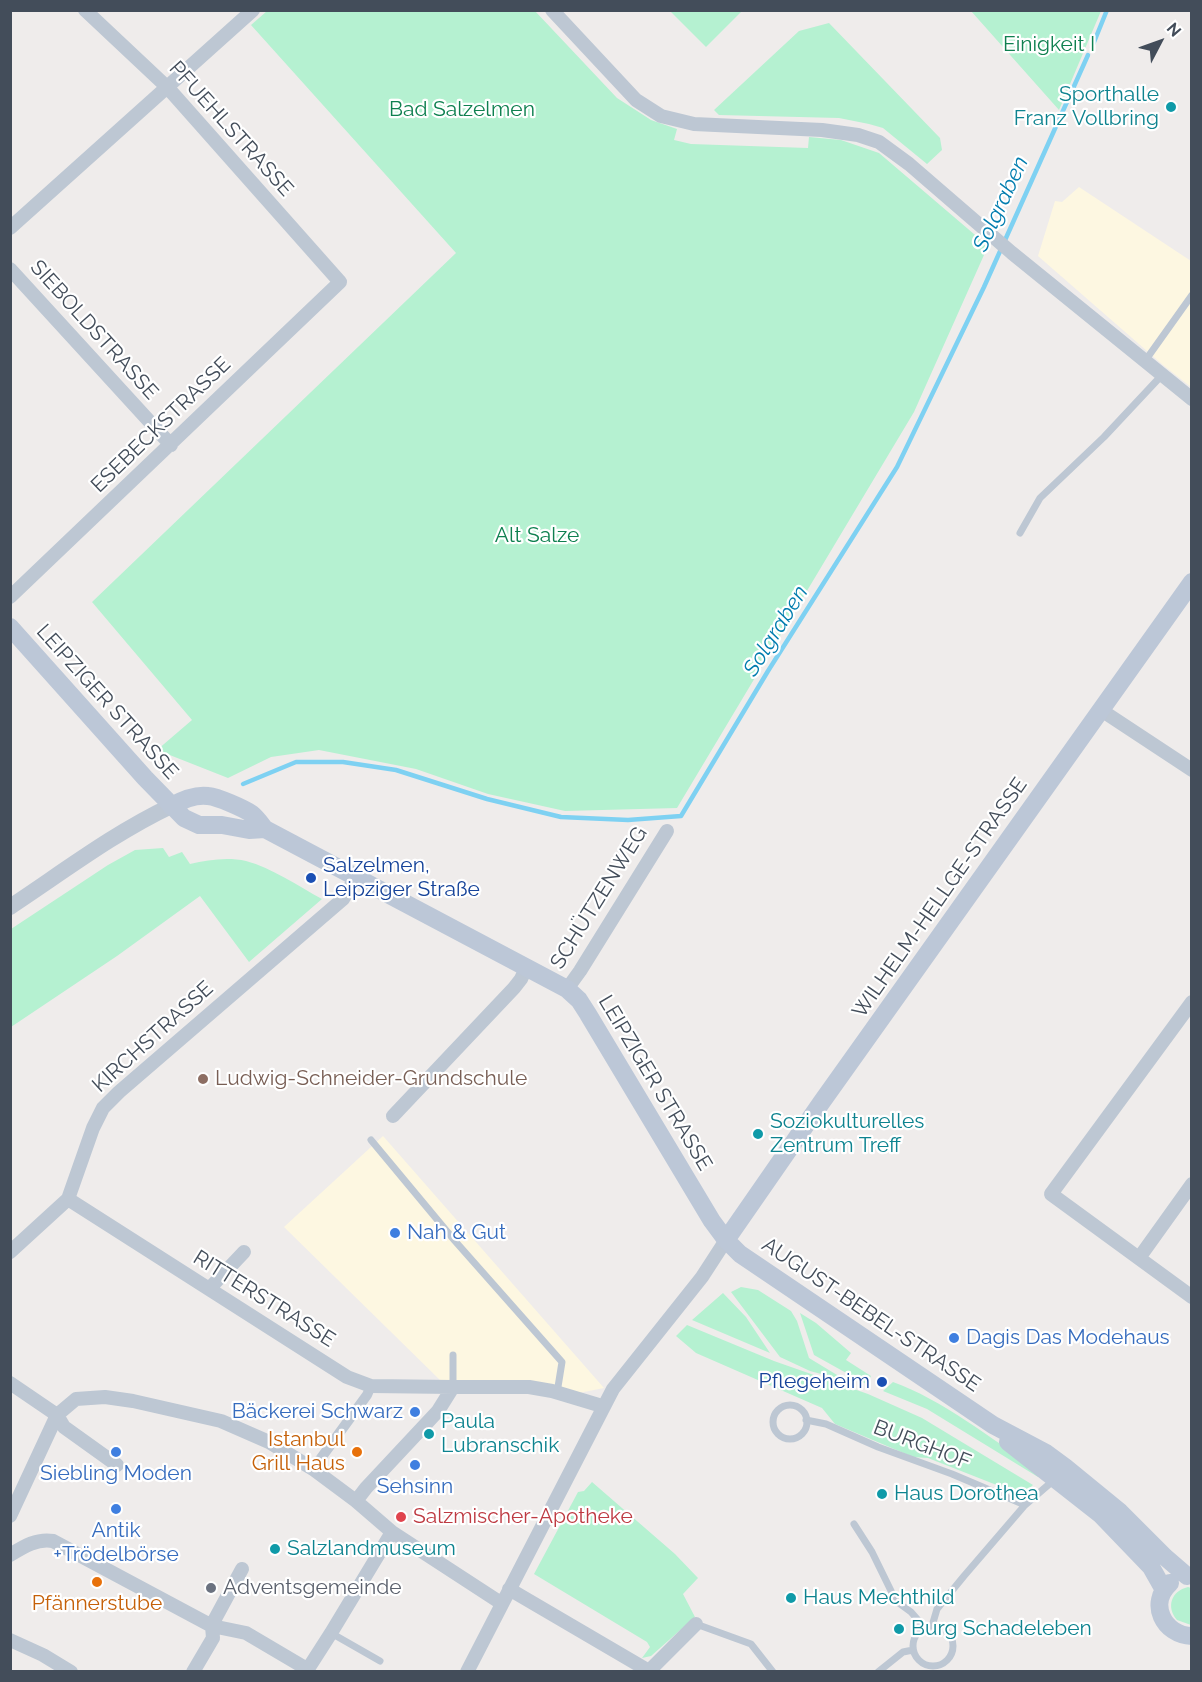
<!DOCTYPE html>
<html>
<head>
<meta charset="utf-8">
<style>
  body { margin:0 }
  #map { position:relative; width:1202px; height:1682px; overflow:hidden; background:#efeceb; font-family:Raleway,sans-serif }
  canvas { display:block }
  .frame { position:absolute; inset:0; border:12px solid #434d5a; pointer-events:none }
  .north { position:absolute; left:1130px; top:12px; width:60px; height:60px; -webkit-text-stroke:4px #fff; paint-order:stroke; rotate:49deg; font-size:16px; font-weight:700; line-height:24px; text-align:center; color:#434d5a }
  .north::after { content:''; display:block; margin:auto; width:21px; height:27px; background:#434d5a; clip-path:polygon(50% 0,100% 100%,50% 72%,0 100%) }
</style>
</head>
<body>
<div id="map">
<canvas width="1202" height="1682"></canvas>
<div class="frame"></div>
<div class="north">N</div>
</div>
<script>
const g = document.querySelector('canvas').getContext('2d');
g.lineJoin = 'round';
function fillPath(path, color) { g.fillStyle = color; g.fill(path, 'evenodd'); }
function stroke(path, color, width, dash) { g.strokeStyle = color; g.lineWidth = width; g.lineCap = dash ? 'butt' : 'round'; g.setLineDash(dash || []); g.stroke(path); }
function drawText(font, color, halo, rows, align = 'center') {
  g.font = font + ' Raleway,sans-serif'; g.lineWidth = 4.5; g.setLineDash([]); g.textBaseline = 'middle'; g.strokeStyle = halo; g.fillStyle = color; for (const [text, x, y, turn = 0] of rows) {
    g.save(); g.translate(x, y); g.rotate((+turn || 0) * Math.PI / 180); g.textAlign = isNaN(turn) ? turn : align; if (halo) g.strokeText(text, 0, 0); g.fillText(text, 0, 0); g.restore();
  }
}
const commercial = new Path2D(`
  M1079,187L1191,261V387L1163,365L1038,256L1055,201L1062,202Z
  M383,1136L604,1388L574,1394L442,1382L284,1227Z`);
const green = new Path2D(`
  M267,11H535L617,98L651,120L677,129L674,140L691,144L808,148L809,137L841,140L879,153L988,246L914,412L677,808L565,811L488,794L416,769L319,750L271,757L228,778L157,750L192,720L92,602L456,253L251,25Z
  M670,11H742L706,47Z
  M971,11H1101L1059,110Z
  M829,23L940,138L942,150L927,164L883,128L869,124L839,118L719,115L714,110L799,31Z
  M163,848L169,857L182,852L190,864C208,860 227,857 246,861C272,868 298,886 322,899L249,962L200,896L117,956L11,1027V929L108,865L135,850Z
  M741,1287L758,1290L791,1311L797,1321L809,1358L847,1381L810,1371L780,1357L731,1292Z
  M723,1293L746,1317L770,1353L692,1320Z
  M800,1313L816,1323L851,1353L846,1360L871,1376L866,1384L814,1355Z
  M687,1325L774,1361L868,1394L922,1418L1033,1485L1022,1495L928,1458L913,1457L835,1424L822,1408L696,1353L676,1336Z
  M893,1382C941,1399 993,1440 1037,1469L1038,1477L927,1409L883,1391Z
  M592,1482L675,1554L698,1578L683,1594L695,1617L651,1656L642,1658L650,1647L647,1642L534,1574L578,1492L584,1491Z
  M1188,1587L1191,1588V1625L1177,1620C1166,1607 1171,1591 1188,1587Z`);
const stream = new Path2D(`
  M1092,47L1107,10
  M243,784L296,762H343L396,770L487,799L561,817L628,820L681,816L768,671L897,467L984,287L1088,55`);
const service = new Path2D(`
  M1145,361L1192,295
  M1020,533L1040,498L1104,437L1162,375
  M371,1140L455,1241L562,1362L557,1393
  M453,1355V1387
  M773 1422a17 17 0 1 1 34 0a17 17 0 1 1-34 0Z
  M806,1420L826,1424L878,1447L952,1474L1025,1505
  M854,1524L872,1552L896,1601L911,1612L918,1620L920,1631
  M696,1624L751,1644L773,1672
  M932,1626L937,1609L964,1576L1025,1505L1054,1480
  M913 1646a20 20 0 1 1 40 0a20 20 0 1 1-40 0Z
  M331,1633L380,1661
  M878,1672L903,1652L913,1650`);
const pedestrian = new Path2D(`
  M313,1469L367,1395L371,1386`);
const minor = new Path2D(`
  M552,10L636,100L661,116L694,124L822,130L858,135L879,142L909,164L1012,253L1192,399
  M10,228L253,10
  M10,269L171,445
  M10,597L340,282L168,88L85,10
  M1101,710L1192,770
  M567,989L580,971L667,831
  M1192,1002L1051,1194L1192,1297
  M393,1116L514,988L521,979L527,966
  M68,1199L347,1377L371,1386L453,1387
  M10,1252L68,1199L93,1128L103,1108L119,1092L343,899L356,877
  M1139,1258L1192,1184
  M209,1289L244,1252
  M10,1383L57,1415L64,1427L117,1465
  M356,1501L366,1488L438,1411L453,1387H529L552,1391L602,1406
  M10,1516L57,1415L76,1399L105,1397L133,1401L221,1421L269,1442L313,1469L356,1501L392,1532L501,1603
  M10,1555C23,1547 37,1538 53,1541L212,1626L246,1633L307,1669
  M509,1589L649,1671L696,1624
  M10,1640L43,1655L71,1672
  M193,1672L213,1638L212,1626L215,1619L242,1569
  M306,1672L331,1633L392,1532
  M467,1672L613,1389L702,1277L726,1240`);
const tertiary = new Path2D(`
  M10,907C63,872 114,833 171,806`);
const secondary = new Path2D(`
  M10,627L145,778L184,818L199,825H222L249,830L265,829
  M171,806C182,800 195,794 208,796C218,797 243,808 252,814C257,818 261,824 265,829L567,989L579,1000L588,1014L712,1221L726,1240L740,1254L993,1425L1046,1453L1065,1467L1120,1512L1165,1557L1187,1576
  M726,1240L821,1103L1192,582
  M1008,1442L1101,1515L1151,1567L1164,1590
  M1170,1583C1148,1603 1163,1635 1192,1636`);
const markers = [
  [1171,107,6,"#0f9aa8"],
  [311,878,6,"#1a4fb4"],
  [203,1079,6,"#8d6e63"],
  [758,1134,6,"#0f9aa8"],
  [395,1233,6,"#3f7fe0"],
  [954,1338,6,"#3f7fe0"],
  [882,1382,6,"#1a4fb4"],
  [415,1412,6,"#3f7fe0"],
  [429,1434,6,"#0f9aa8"],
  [116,1452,6,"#3f7fe0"],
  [357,1452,6,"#e8710a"],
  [415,1465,6,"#3f7fe0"],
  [882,1494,6,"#0f9aa8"],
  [116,1509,6,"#3f7fe0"],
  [401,1517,6,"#e0444e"],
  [275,1549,6,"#0f9aa8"],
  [97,1582,6,"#e8710a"],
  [211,1588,6,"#6b7280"],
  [791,1598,6,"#0f9aa8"],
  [899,1629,6,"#0f9aa8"]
];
const parkNames = [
  ["Einigkeit I",1049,45],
  ["Bad Salzelmen",462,110],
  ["Alt Salze",537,536]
];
const cultureNames = [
  ["Sporthalle",1159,95,"right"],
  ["Franz Vollbring",1159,119,"right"],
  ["Soziokulturelles",770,1122],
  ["Zentrum Treff",770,1146],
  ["Paula",441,1422],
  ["Lubranschik",441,1446],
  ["Haus Dorothea",894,1494],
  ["Salzlandmuseum",287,1549],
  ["Haus Mechthild",803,1598],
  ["Burg Schadeleben",911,1629]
];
const streetNames = [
  ["PFUEHLSTRASSE",231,129,48],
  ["SIEBOLDSTRASSE",94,330,48],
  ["ESEBECKSTRASSE",161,425,-44],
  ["LEIPZIGER STRASSE",107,702,48],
  ["SCHÜTZENWEG",599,898,-58],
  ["WILHELM-HELLGE-STRASSE",940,898,-55],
  ["KIRCHSTRASSE",153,1037,-42],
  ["LEIPZIGER STRASSE",655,1083,59],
  ["RITTERSTRASSE",264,1299,32],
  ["AUGUST-BEBEL-STRASSE",871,1315,34],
  ["BURGHOF",922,1445,21]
];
const transitNames = [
  ["Salzelmen,",323,866],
  ["Leipziger Straße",323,890],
  ["Pflegeheim",870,1382,"right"]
];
const educationNames = [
  ["Ludwig-Schneider-Grundschule",215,1079]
];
const shopNames = [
  ["Nah & Gut",407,1233,"left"],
  ["Dagis Das Modehaus",966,1338,"left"],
  ["Bäckerei Schwarz",403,1412,"right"],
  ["Siebling Moden",116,1474],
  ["Sehsinn",415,1487],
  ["Antik",116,1531],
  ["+Trödelbörse",116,1555]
];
const foodNames = [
  ["Istanbul",345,1440],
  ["Grill Haus",345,1464],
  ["Pfännerstube",97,1604,"center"]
];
const healthNames = [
  ["Salzmischer-Apotheke",413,1517]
];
const worshipNames = [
  ["Adventsgemeinde",223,1588]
];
const waterNames = [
  ["Solgraben",1001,204,-65],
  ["Solgraben",776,631,-58]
];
fillPath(commercial, '#fdf7e1');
fillPath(green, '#b5f1d1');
stroke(stream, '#7ed1f2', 4.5);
stroke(service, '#bdc7d3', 7);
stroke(pedestrian, '#bdc7d3', 10);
stroke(minor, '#bdc7d3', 14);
stroke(tertiary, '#bdc7d3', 16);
stroke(secondary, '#bcc7d7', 18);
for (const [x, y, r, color] of markers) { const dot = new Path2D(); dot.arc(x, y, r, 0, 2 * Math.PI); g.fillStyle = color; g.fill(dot); stroke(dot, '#fff', 2); }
drawText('21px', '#0f8050', '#fff', parkNames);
drawText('21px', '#0d838f', '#fff', cultureNames, 'left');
drawText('21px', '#434d5a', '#fff', streetNames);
drawText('21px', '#164399', '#fff', transitNames, 'left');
drawText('21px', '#785e54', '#fff', educationNames, 'left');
drawText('21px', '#366cbe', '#fff', shopNames);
drawText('21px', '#c56008', '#fff', foodNames, 'right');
drawText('21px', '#be3a42', '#fff', healthNames, 'left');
drawText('21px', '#5b616d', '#fff', worshipNames, 'left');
drawText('italic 22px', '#027daf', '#fff', waterNames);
</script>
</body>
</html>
